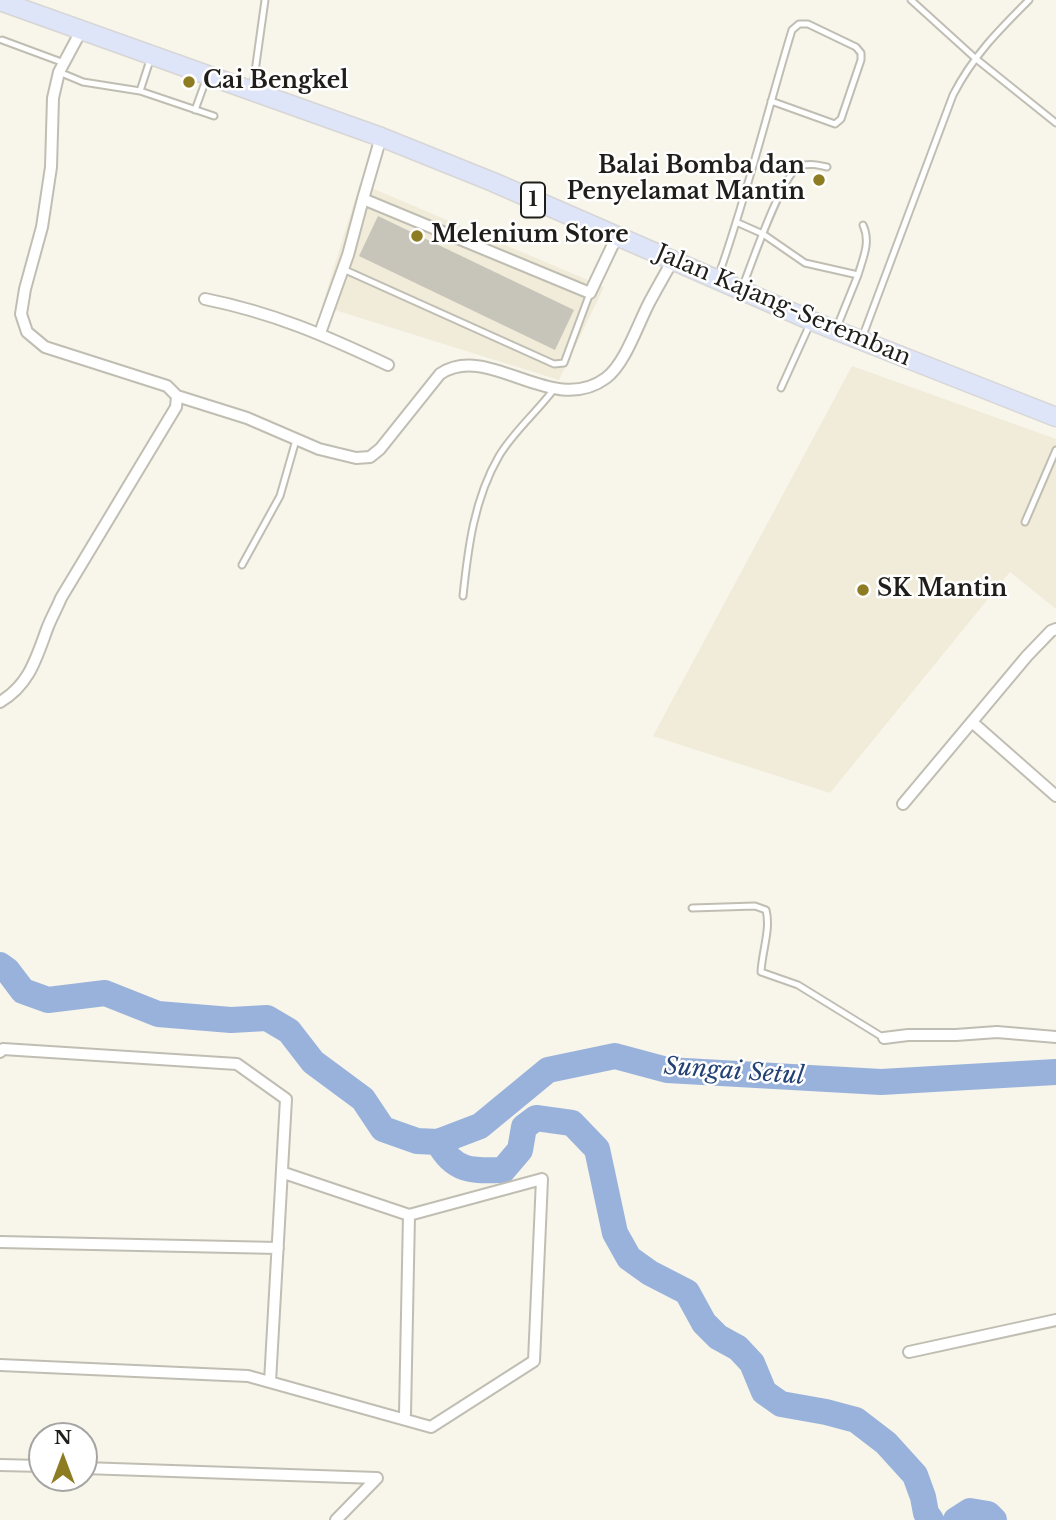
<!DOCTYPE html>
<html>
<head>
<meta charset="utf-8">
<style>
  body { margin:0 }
  #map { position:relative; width:1056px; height:1520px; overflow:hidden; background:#f8f5ea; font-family:"Libre Baskerville",serif }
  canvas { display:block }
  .north { position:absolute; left:28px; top:1422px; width:70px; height:70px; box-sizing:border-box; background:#fff; border:2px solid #a5a5a3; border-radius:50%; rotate:0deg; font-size:19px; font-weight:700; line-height:28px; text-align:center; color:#1f1e1a }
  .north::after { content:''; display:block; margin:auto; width:24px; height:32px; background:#8d7c22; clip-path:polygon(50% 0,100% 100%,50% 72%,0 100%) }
</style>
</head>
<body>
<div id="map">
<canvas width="1056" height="1520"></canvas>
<div class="north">N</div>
</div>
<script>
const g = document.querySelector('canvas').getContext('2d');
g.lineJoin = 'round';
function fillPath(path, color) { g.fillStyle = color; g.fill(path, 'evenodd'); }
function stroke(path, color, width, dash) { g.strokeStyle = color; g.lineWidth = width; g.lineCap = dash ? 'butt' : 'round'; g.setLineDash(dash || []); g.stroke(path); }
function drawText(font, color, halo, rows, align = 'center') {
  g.font = font + ' "Libre Baskerville",serif'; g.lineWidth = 5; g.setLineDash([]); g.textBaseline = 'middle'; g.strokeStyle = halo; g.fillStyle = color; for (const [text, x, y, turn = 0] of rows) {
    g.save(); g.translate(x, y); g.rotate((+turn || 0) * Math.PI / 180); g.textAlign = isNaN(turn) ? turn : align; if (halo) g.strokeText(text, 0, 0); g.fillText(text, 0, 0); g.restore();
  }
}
const built = new Path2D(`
  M360,183L604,287L559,380L322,306Z
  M852,366L1056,439V609L1010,572L830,793L653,736Z`);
const river = new Path2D(`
  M0,965L7,970L23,991L48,1000L105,993L158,1014L231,1020L267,1018L289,1031L313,1062L363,1099L383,1129L417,1141L438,1142L480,1126L548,1070L615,1056L667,1070L881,1082L1056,1072
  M438,1142C454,1172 472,1171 503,1170L520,1150L524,1127L536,1118L572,1123L597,1149L615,1233L629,1258L650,1273L687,1292L704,1323L718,1337L738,1348L752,1363L764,1392L781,1404L826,1412L856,1420L886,1443L915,1475L923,1497L926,1513L931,1520
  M956,1520L970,1511L988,1514L994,1520`);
const building = new Path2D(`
  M378,216L574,310L555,350L359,256Z`);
const lane = new Path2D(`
  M911,0L975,58L1056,123
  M2,40L64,63
  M59,72L83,82L140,91L214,116
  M253,86L265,0
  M140,91L151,57
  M195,110L207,77
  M736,222L763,234L805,263L858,275L837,327
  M343,269L554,364L564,363L590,293
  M858,275C863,258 871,242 863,225
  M718,277C747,196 767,112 792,30L799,24H808L856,47L861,53V60L841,119L835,124L771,101
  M742,288C751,266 782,173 800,166C809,163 818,165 827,167
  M862,338L953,95C973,56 998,31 1029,0
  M781,388L810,324
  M1025,522L1056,450
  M242,565L280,496L296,440
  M463,596C468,548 474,499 499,456C514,431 537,412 554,389
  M692,908L755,906L766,910C771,929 762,951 761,972L798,985L884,1038`);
const street = new Path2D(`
  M381,137L363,199L590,293L617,236
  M205,299C274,313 324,335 388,365
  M320,333L348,255L363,199
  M177,396L247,418L319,449L356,458L370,457L380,449L440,374C489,341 552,418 606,378C625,364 638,324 649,303C657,288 665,274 673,260
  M0,702C29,685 36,659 47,629C51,618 57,608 61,598L176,407L177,396L167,386L45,347L27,332L21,314L25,289L42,227L51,167L53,98L59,72L81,31
  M972,722L1056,796
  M903,804L1027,656L1051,631L1056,629
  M884,1038L908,1035H956L997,1032L1056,1037
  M0,1052L3,1049L237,1064L286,1099L270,1382
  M0,1242L278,1248
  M909,1352L1056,1320
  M0,1365L248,1376L431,1427L534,1361L542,1179L409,1215L284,1173
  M405,1414L409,1215
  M0,1465L42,1466
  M84,1468L377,1478
  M336,1520L377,1478`);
const primary = new Path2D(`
  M0,1L381,137L493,182L812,321L1056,417`);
const markers = [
  [189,82,7,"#8d7c22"],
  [819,180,7,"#8d7c22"],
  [417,236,7,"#8d7c22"],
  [863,590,7,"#8d7c22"]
];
const shields = [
  [533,200,24]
];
const shieldNames = [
  ["1",533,200]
];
const poiNames = [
  ["Cai Bengkel",203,82],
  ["Balai Bomba dan",805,167,"right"],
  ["Penyelamat Mantin",805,193,"right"],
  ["Melenium Store",431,236],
  ["SK Mantin",877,590]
];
const streetNames = [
  ["Jalan Kajang-Seremban",783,306,23]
];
const waterNames = [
  ["Sungai Setul",734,1072,4]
];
fillPath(built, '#f1ecd9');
stroke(river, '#99b2db', 26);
fillPath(building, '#c7c5ba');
stroke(lane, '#c0beb3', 9);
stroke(street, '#c0beb3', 14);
stroke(primary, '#d7d6d6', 21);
stroke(lane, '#fff', 5);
stroke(street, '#fff', 10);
stroke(primary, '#dfe5f8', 18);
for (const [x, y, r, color] of markers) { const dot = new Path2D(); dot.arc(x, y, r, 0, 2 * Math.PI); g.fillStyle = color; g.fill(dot); stroke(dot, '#fff', 2.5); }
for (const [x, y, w] of shields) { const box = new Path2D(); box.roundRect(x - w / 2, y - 17.5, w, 35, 5); g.fillStyle = '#fff'; g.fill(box); stroke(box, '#1f1e1a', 2); }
drawText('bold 21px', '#1f1e1a', null, shieldNames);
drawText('bold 23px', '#1f1e1a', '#fff', poiNames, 'left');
drawText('23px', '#1f1e1a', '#fff', streetNames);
drawText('italic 24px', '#224174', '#fff', waterNames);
</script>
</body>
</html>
